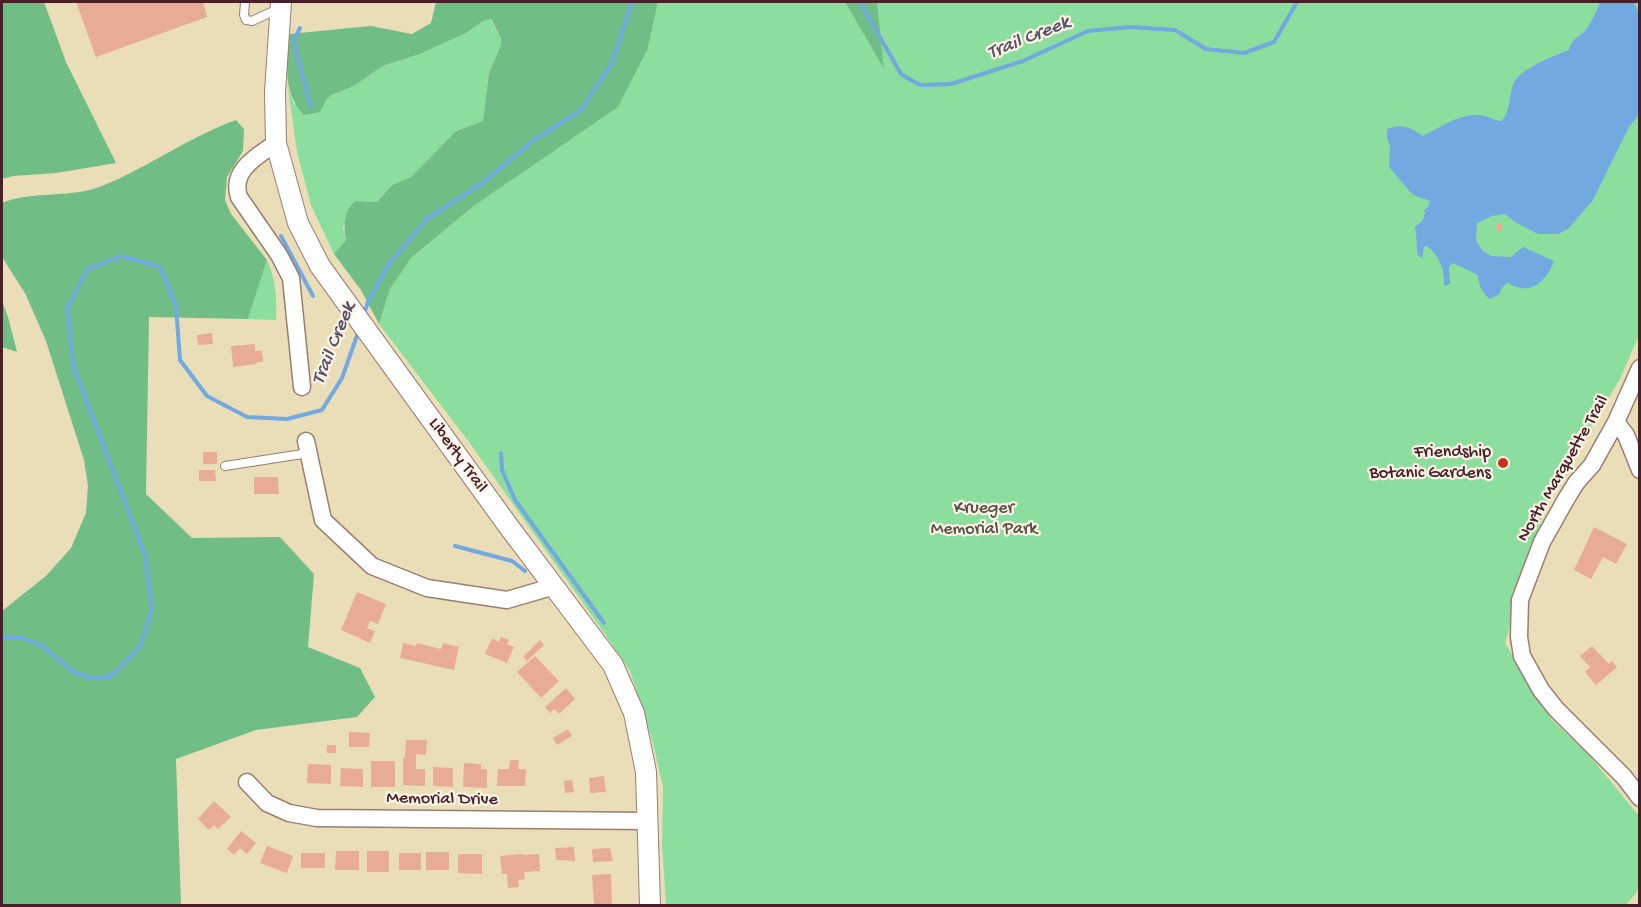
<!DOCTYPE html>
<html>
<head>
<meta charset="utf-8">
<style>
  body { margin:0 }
  #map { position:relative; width:1641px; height:907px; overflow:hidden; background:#eadeb9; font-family:"Gochi Hand",sans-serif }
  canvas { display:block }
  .frame { position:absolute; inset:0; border:3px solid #4a1f2b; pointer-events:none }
</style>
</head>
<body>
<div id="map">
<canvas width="1641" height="907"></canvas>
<div class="frame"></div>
</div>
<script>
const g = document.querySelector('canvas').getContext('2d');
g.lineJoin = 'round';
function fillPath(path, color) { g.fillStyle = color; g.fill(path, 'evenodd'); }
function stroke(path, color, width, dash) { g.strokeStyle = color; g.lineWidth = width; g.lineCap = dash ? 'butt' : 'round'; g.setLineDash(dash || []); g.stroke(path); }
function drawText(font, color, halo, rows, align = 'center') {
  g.font = font + ' "Gochi Hand",sans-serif'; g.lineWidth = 4.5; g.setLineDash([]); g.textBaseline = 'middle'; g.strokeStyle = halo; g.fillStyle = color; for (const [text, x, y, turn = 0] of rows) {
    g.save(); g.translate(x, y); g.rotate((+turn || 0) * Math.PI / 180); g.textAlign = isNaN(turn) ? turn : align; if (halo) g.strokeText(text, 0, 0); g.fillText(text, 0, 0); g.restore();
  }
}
const green = new Path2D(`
  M658,2H845L883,67L877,2H1639V335L1620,379L1548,497L1505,643L1552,720L1588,754L1639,816L1640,883L1637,892L1625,906L666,905L662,843L663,787L653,743L630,671L600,627L469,442L379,324L390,289L411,258L475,205L545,156L648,48Z
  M490,19L501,38V45L489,73L483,121L456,131L411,177L392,185L377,202L355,201L343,227L346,240L334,254L311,205L297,152L288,88L294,104L326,100L331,95L352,87L383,66L420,54L466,33L483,21Z
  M267,260C276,280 277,298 276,320L248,319Z`);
const forest = new Path2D(`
  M2,2H44L66,62L116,163L56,173L13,176L2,179Z
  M436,2H658L648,48L618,107L475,205L411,258L390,289L379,324L361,290L334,254L346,240C343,226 344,211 355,201L377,202L392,185L411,177L456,131L483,121L489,73L501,45V38L491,19L483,21L466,33L420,54L383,66L352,87L331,95L326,100L320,112L304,115C281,89 288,67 289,34L371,26L412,34L431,23Z
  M845,2H877L884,69Z
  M236,120L244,129L243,151L227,177L225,200L231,214L267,260L248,319L149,317L146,494L192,538L280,537L314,574L308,647L360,668L375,697L357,717L256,730L176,759L181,905H2V611L46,576L71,548L86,513L88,486L84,460L46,341L25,293L2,257V203C33,190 70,199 102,186C149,167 189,137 236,120Z
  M2,301L8,317L17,352L2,347Z`);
const water = new Path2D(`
  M1600,2H1634L1639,13L1640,114L1629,127L1593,200L1568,229L1558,234H1538L1515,222L1505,214L1492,216L1477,223L1476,240L1482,250L1491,256L1511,257L1523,247L1554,261C1550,274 1537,291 1521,288C1517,287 1511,285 1507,283L1501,289L1500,294L1490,299C1481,292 1479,286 1478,275L1453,263L1449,267L1450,284L1444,286C1445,271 1440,256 1427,246L1424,247L1422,258L1418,256C1416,246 1417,236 1415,227L1423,220L1425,213L1424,210L1428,207L1430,201L1413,195L1389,167L1390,146L1387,138V129C1401,123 1411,127 1423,136C1442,127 1462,111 1484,116C1491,117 1494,121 1502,121C1510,111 1509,97 1513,85C1518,69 1554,56 1569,50C1572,39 1576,39 1584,32C1589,27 1598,9 1600,2Z`);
const stream = new Path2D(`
  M860,2L901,74L920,85L951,84L1023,61L1088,31L1130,27L1175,30L1206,49L1244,53L1274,42L1297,2
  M300,28L294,40L296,51L311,107
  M281,236L313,296
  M364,314L368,302L388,265L427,219L481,184L534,140L581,110L612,63L632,2
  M501,453L502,470L515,500L604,623
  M455,546L512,561L525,571
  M2,638H23L42,646L74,672L91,678H106L116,672L141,645L152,609L145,555L74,368L67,308L88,269L122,256L160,267L176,306L180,360L207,396L247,417L287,419L322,410L342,378L359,330`);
const building = new Path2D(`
  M76,2H203L207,17L96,57Z
  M1495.5 227a3.5 3.5 0 1 1 7 0a3.5 3.5 0 1 1-7 0Z
  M212,333L213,344L198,345L197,335Z
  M255,344V351H262L263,362H256L257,364L233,367L231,346Z
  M203,452H217V464H203Z
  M199,470H215L216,481H199Z
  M254,477H278L279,494H254Z
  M1594,527L1627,544L1616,564L1603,557L1591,579L1574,570Z
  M357,592L386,604L378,624L370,621L367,628L375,631L370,643L341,630Z
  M501,637L509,640L507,644L514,647L507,663L485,654L492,638L499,642Z
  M540,640L544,645L527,661L523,657Z
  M403,643L416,646L417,643L441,649L443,643L459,647L454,670L400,658Z
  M1592,646L1609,664L1612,661L1617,667L1596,685L1585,672L1590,667L1580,656Z
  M535,656L559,681L541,698L517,672Z
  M566,688L575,699L559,714L555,709L550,713L545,707Z
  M568,729L572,736L557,745L553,738Z
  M349,732L370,733L369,747H349Z
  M406,740H427L426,755L416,754V769H425V786L403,785V758H405Z
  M327,745H336V753H327Z
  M510,760H519L518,769H526L525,786H497L498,769H509Z
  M371,761H395V787H371Z
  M464,763L481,764V769H487V788L463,787Z
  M308,764L331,765V784L307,783Z
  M433,767L453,768V787L433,786Z
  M341,768L363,769V787L340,786Z
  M604,776L606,792L590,793L589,778Z
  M572,780L574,792L565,793L564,781Z
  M214,801L231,817L218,829L214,825L209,830L198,819Z
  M241,831L256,843L247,854L240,848L234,855L227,849Z
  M267,846L293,856L287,873L260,863Z
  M574,847L575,861L556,860L555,848Z
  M610,848L613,861L593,862L592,849Z
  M336,851H359V870H335Z
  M367,851H389V872H367Z
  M426,852H449V870H426Z
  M301,853H325V868H301Z
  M399,853H421V870H399Z
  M458,854H482V874L458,873Z
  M523,854V855L539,854L540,871L524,872L525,879L518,880L519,887L508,888L507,874H502L500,856Z
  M611,874L612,905L594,906L592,875Z`);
const service = new Path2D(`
  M245,2L244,15L246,20L252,21L280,8
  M225,466L309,453`);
const minor = new Path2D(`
  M276,143C258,156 230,170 239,197L279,255L291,278L302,387
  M1640,368L1616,422L1592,465L1576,483L1565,501L1542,542L1520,600L1519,637L1522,656L1541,690L1556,709L1624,777L1640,798
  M1616,422L1626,435L1640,470
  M306,441L323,520L372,566L427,588L507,600L555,586
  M247,782L267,803L289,813L317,818L648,821`);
const tertiary = new Path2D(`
  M281,2L275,92L276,143L298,223L320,266L509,527L613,665L634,713L646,772L650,906`);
const markers = [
  [1503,463,6,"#c8321e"]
];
const poiNames = [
  ["Friendship",1491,453],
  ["Botanic Gardens",1491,474]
];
const streetNames = [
  ["Liberty Trail",457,456,54],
  ["North Marquette Trail",1564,469,-60],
  ["Memorial Drive",442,800,1]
];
const parkNames = [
  ["Krueger",984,509],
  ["Memorial Park",984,530]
];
const waterNames = [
  ["Trail Creek",1029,39,-22],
  ["Trail Creek",335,344,-68]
];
fillPath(green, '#8cde9f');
fillPath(forest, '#71bd86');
fillPath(water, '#72a9e0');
stroke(stream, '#72a9e0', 4);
fillPath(building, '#e8ac94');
stroke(service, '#9a7e72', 10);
stroke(minor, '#9a7e72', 19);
stroke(tertiary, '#9a7e72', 22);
stroke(service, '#fff', 8);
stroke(minor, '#fff', 16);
stroke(tertiary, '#fff', 20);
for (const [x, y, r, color] of markers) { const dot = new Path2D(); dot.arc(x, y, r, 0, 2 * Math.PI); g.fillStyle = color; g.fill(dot); stroke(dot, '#fcf5e5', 2); }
drawText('18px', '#4a1f2b', '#fcf5e5', poiNames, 'right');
drawText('18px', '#4a1f2b', '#fcf5e5', streetNames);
drawText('18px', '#5a4f48', '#fcf5e5', parkNames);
drawText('italic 20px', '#584f6a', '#fcf5e5', waterNames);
</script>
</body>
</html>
